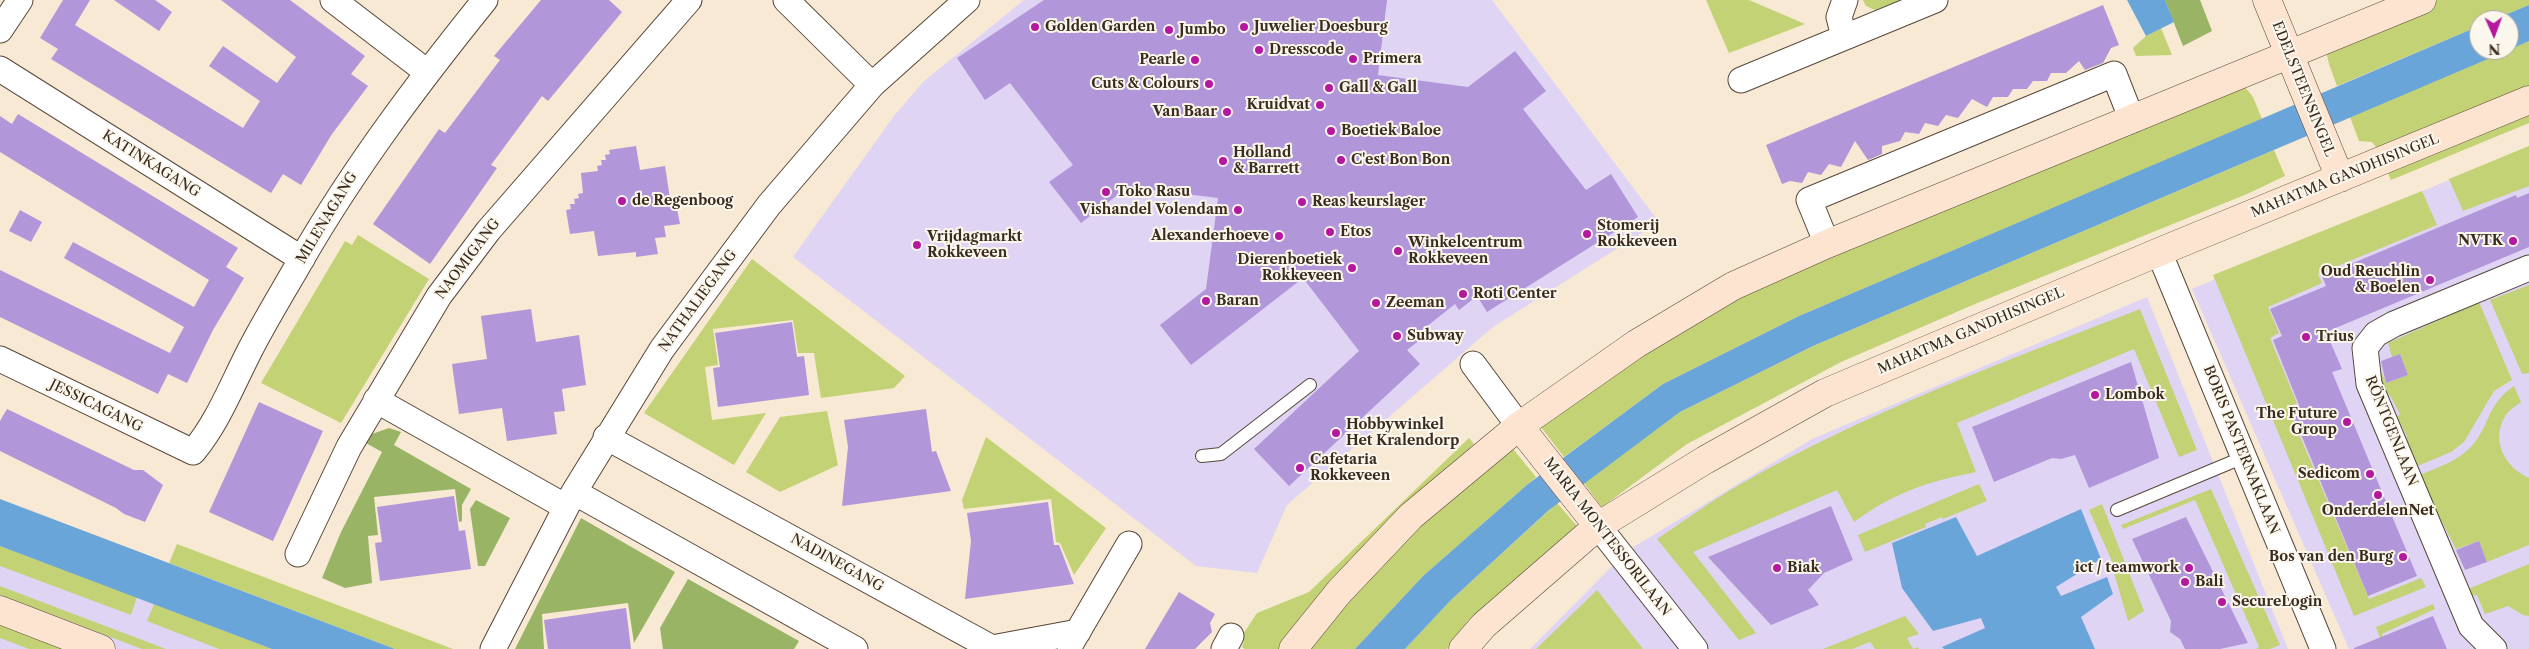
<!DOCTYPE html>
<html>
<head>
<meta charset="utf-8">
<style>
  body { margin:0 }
  #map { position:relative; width:2529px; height:649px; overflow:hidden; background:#f7e9d3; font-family:"Libre Caslon Text",serif }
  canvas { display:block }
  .north { position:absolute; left:2469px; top:10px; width:50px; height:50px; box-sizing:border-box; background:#fbf7ec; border:1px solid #aea59a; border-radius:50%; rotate:178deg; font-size:14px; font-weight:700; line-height:20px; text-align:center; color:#3b2a1e }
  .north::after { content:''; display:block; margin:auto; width:18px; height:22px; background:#b5179e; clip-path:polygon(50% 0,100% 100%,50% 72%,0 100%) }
</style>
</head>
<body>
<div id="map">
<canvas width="2529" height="649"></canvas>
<div class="north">N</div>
</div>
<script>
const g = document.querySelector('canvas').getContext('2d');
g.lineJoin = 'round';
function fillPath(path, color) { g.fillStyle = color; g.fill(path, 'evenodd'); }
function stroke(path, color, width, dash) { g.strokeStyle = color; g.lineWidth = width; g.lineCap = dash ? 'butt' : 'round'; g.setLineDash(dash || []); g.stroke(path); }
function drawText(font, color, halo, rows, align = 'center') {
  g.font = font + ' "Libre Caslon Text",serif'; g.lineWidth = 4; g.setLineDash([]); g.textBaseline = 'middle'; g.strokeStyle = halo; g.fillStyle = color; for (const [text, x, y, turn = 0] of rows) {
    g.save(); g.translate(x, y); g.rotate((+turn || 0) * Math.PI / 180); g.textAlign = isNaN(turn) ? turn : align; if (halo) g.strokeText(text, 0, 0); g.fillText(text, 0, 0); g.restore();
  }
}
const built = new Path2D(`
  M1024,0H1492L1659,222L1493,327L1287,505L1257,573L1196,566L793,257L894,116L923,82Z
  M2529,146V649H2349L2192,289Z
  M2147,297L2288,649H1530L1627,551L1812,439Z
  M0,521L333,649H0Z`);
const green = new Path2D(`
  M1706,0H1749L1805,24L1729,53Z
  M1863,0H1901L1875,10L1866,6Z
  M2438,0H2529V5L2493,20H2479V26L2337,86L2329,64L2325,46Z
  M2161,28L2172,55L2136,56L2133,48L2146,36Z
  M2529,41V88L2379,151L2372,142L2359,141L2350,117Z
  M2240,81L2253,97L2262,119L1799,316L1663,384L1564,457L1537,422L1640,349L1779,274Z
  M2529,108V123L2391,180L2385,166Z
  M2529,146V186L2463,211L2449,179Z
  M2274,150L2285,176L2247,194L1975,304L1841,362L1687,444L1602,507L1584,483L1680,412L1813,346Z
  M2422,191L2437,225L2318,274L2322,283L2268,307L2279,333L2270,338L2297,403L2288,408L2369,599L2421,578L2426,587L2354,616L2213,275Z
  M358,235L429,279L341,423L261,383L345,241L352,245Z
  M752,259L905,376L894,388L821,398L814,353H798L793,320L713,329L718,365L705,367L712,420L766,413L734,465L644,413Z
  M2529,285V373L2522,374L2490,300Z
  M2479,302L2512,380L2494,391L2464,442L2451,452L2415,467L2405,440L2407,436L2397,417L2400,414L2391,397L2379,384L2378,363L2386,383L2408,375L2400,354L2392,357L2388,343Z
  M2140,309L2197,450L2179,457L2134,349L1957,423L1976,472C1927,482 1895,492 1854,522L1837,490L1693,552L1756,633L1739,640L1657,539C1684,521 1711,501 1739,485C1866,412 2004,362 2140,309Z
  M2514,386L2521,402C2516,406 2509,410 2506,415C2490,439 2504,467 2529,478V545L2487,562L2479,541L2456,549L2438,514L2433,511L2418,476C2438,467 2462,460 2475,442C2491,420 2488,404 2514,386Z
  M827,411L838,465L780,492L746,472L780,417Z
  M986,437L1106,528L1074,575L1060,543L1056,542L1051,499L964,509L962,500Z
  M1469,438L1474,444L1390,520L1282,649H1245L1242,647L1244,642L1240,639L1257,613L1309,592Z
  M1509,444L1536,477L1423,576L1355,649H1307L1431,511Z
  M1979,484L1987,501L1943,519L1942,517L1925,524L1926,527L1865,552L1858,535Z
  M2211,489L2280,645L2270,649H2256L2259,647L2195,500L2123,529L2121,525Z
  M1557,503L1577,526L1468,621L1447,649H1405L1451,600Z
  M2102,504L2144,611L2128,621L2114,573L2117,572L2089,510Z
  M177,544L453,649H395L169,563Z
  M0,546L137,597L131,615L0,566Z
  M2529,564V616L2523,615L2508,606L2485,614L2477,595L2471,596L2468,589Z
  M0,586L166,649H142L0,595Z
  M1597,590L1643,649H1536Z
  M154,604L272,649H219L147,621Z
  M2433,604L2435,609L2382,634L2388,649H2369L2382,644L2376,627Z
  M1905,616L1919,634L1907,638L1913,649L1918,647L1919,649H1875L1870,642L1852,649H1823Z
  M0,624L66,649H29L0,638Z`);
const forest = new Path2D(`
  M2165,0H2200L2212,31L2183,46Z
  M389,428L401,432L394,445L471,489L462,505V521L459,522L455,489L374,497L378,535L368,536L372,583L345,588L322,578L341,532L382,452L366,443L372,434Z
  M476,500L510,518L485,566H478L470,509Z
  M581,518L675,572L634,643L628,603L542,614L544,649H515Z
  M688,579L799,641L794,649H663L660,628Z`);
const water = new Path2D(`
  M2127,0H2165L2174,22L2146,36Z
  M2529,5V41L2509,50V20H2493Z
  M2479,26V50H2509L1813,346L1680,412L1549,510L1451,600L1405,649H1355L1423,576L1528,484L1663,384L1799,316Z
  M0,499L395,649H272L0,546Z
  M2081,509L2101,559L2056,587L2061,596L2107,577L2113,594L2081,617L2095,649H1944L1942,647L1985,628L1981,618L1933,631L1902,588L1892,543L1956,517L1977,556Z`);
const building = new Path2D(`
  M63,0H90L75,25L243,128L260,101L209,66L223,46L277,83L296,57L221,0H290L365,56L351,74L368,86L332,134L301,185L283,174L271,193L51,59L58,49L40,38Z
  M114,0H155L172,12L159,31Z
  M541,0H609L622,12L548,101L542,96L491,165L497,168L430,264L373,224L439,129L445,133L500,60L494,56Z
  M1044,0H1387L1378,75L1468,87L1515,51L1546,91L1523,109L1586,190L1611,174L1638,217L1487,312L1477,296L1459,310L1455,304L1421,331L1425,336L1407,350L1420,364L1289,486L1254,449L1359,351L1303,278L1191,365L1160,325L1206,289L1218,198L1128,187L1081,223L1049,182L1073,165L1010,83L985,100L957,58Z
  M2103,5L2119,45L2111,48L2103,63L2085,70L2079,61L2066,73H2051L2047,81H2033L2027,89H2013L2008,97H1993L1987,107L1972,99L1958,118L1946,115L1938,126L1925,123L1919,134L1905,132L1900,141L1882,146V154L1868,160L1855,141L1841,167L1829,164L1821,175L1808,172L1802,183L1790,181L1782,184L1766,145Z
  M18,114L238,248L226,267L244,278L213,330L187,383L168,374L158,394L0,317V270L170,353L184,327L64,258L73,242L194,307L209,280L0,152V116L12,124Z
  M636,146L640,170L665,166L671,205L676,204L680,224L664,226L666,237L655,238L658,254L636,257V252L598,256L594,231L570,234L566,210L571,209L570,204H575L574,199L579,198L578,194L583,193L581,173L598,171L597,166L602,165L601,160H606L605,155L610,154L609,150Z
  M2529,193V247L2326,332L2342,369L2332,372L2417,576L2368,596L2290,408L2299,405L2273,340L2282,336L2270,309L2326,286L2322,276L2516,195L2517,198Z
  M20,210L42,222L31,242L9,231Z
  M531,309L536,342L579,335L586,385L562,389L565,411L554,412L557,434L507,441L502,408L459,414L452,364L487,359L481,316Z
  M792,322L797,357L804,356L809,395L718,407L713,368L720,367L715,333Z
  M2400,354L2408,375L2386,383L2381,361Z
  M2131,362L2159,458L2089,488L2075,455L2061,459L2052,458L1994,482L1972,427Z
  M259,402L323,431L273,541L209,512Z
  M7,409L134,470H143L163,485L145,522L124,514L116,508L0,451V421Z
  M926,409L932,452L936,451L951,491L842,506L848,447L844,420Z
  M454,496L459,531L465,530L471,569L380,581L375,543L382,542L377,507Z
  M1048,502L1054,545H1059L1074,584L965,599L971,541L967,513Z
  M1831,506L1853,560L1824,573L1808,590L1819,605L1771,625L1708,557Z
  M2186,517L2248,643L2220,649H2185L2180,639L2170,632L2171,621L2132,539Z
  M2479,541L2487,562L2465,570L2456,550Z
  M1179,592L1215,614L1210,623L1212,632L1195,649H1145Z
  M626,608L631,649H548L544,620Z
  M2433,616L2447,649H2354V648Z`);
const lane = new Path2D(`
  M1202,456L1221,454L1310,385
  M2117,510L2244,457`);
const street = new Path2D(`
  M333,0L427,72
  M786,0L872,85
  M0,30L20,0
  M1844,37L1839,17L1845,0
  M0,69L302,259
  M1741,80L1935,0
  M1827,244L1809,200L2114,74L2132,120
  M2159,252L2323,649
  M0,359L193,452C218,422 232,385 250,350C266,319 284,290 301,260C354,168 418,83 485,0
  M1473,364L1519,426
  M376,400L566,507
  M606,437L992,648L1078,632
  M574,492L855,649
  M1598,526L1695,649
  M298,554L349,447L439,296L488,231L689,0
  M1070,645L1129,544
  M493,649L574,492L662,349L769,205L872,85L967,0
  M1224,649L1231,636
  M2494,649L2471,626L2369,384L2365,348L2376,334L2394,324L2529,268`);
const secondary = new Path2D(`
  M2267,0L2340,178
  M1519,426L1598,526
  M0,610L101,649
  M1293,649L1339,592L1411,516L1519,426L1636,344L1733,286L1827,244L2422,0
  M1463,649L1484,625L1598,526L1705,460L1825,393L2159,252L2529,100`);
const markers = [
  [1035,27,5,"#b5179e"],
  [1244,27,5,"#b5179e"],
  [1169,30,5,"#b5179e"],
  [1259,50,5,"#b5179e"],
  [1353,59,5,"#b5179e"],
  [1195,60,5,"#b5179e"],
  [1209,84,5,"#b5179e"],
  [1329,88,5,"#b5179e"],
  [1320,105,5,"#b5179e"],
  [1227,112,5,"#b5179e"],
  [1331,131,5,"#b5179e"],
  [1341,160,5,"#b5179e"],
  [1223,161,5,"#b5179e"],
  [1106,192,5,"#b5179e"],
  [622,201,5,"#b5179e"],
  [1302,202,5,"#b5179e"],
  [1238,210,5,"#b5179e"],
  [1330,232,5,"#b5179e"],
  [1587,234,5,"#b5179e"],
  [1279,236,5,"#b5179e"],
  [2513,241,5,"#b5179e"],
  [917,245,5,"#b5179e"],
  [1398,251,5,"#b5179e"],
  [1352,268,5,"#b5179e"],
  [2430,280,5,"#b5179e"],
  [1463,294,5,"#b5179e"],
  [1206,301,5,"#b5179e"],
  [1376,303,5,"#b5179e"],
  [1397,336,5,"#b5179e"],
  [2306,337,5,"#b5179e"],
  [2095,395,5,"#b5179e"],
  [2347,422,5,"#b5179e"],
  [1336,433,5,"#b5179e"],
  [1300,468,5,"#b5179e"],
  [2370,474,5,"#b5179e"],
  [2378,495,5,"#b5179e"],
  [2403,557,5,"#b5179e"],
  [1777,568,5,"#b5179e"],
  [2189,568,5,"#b5179e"],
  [2185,582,5,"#b5179e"],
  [2222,602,5,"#b5179e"]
];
const poiNames = [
  ["Golden Garden",1045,27],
  ["Juwelier Doesburg",1254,27],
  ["Jumbo",1179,30],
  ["Dresscode",1269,50],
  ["Primera",1363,59],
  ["Pearle",1185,60,"right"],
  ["Cuts & Colours",1199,84,"right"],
  ["Gall & Gall",1339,88],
  ["Kruidvat",1310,105,"right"],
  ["Van Baar",1217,112,"right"],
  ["Boetiek Baloe",1341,131],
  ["Holland",1233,153],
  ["& Barrett",1233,169],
  ["C'est Bon Bon",1351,160],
  ["Toko Rasu",1116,192],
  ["de Regenboog",632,201],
  ["Reas keurslager",1312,202],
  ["Vishandel Volendam",1228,210,"right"],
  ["Stomerij",1597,226],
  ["Rokkeveen",1597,242],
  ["Etos",1340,232],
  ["Alexanderhoeve",1269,236,"right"],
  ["Vrijdagmarkt",927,237],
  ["Rokkeveen",927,253],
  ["NVTK",2503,241,"right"],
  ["Winkelcentrum",1408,243],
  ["Rokkeveen",1408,259],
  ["Dierenboetiek",1342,260,"right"],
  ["Rokkeveen",1342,276,"right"],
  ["Oud Reuchlin",2420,272,"right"],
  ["& Boelen",2420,288,"right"],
  ["Roti Center",1473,294],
  ["Baran",1216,301],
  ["Zeeman",1386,303],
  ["Subway",1407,336],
  ["Trius",2316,337],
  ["Lombok",2105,395],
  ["The Future",2337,414,"right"],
  ["Group",2337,430,"right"],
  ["Hobbywinkel",1346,425],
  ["Het Kralendorp",1346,441],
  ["Cafetaria",1310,460],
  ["Rokkeveen",1310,476],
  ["Sedicom",2360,474,"right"],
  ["OnderdelenNet",2378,511,"center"],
  ["Bos van den Burg",2393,557,"right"],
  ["Biak",1787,568],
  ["ict / teamwork",2179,568,"right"],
  ["Bali",2195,582],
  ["SecureLogin",2232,602]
];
const streetNames = [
  ["EDELSTEENSINGEL",2303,89,68],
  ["KATINKAGANG",151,164,32],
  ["MAHATMA GANDHISINGEL",2345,176,-22],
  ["MILENAGANG",327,218,-59],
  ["NAOMIGANG",468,259,-53],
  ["NATHALIEGANG",698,301,-54],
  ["MAHATMA GANDHISINGEL",1971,331,-23],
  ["JESSICAGANG",96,406,26],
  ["RÖNTGENLAAN",2391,431,68],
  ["BORIS PASTERNAKLAAN",2241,450,68],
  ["MARIA MONTESSORILAAN",1607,537,52],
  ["NADINEGANG",837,563,29]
];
fillPath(built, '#e0d4f4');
fillPath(green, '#c3d274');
fillPath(forest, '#9ab466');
fillPath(water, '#6aa5da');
fillPath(building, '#b196d9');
stroke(lane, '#574739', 14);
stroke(street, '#574739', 27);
stroke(secondary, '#574739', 29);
stroke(lane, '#fff', 12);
stroke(street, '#fff', 25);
stroke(secondary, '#fde4d1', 28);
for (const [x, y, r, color] of markers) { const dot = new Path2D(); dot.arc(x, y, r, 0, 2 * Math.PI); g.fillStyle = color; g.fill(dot); stroke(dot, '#fbf7ec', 2); }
drawText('bold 14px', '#3b2a1e', '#fbf7ec', poiNames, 'left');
drawText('14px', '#3b2a1e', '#fbf7ec', streetNames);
</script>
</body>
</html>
